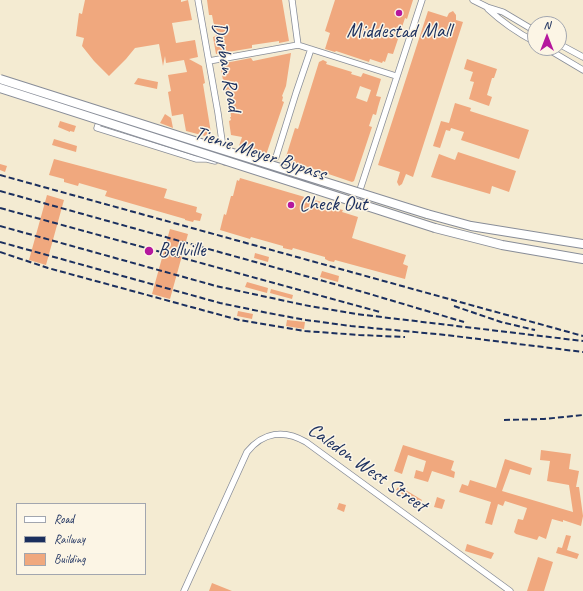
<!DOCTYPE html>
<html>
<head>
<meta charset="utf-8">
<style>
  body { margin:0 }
  #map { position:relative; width:583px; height:591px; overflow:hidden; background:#f4ebd2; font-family:Caveat,sans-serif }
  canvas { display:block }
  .legend { position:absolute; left:16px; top:503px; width:130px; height:72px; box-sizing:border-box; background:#fcf5e5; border:1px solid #a2a6af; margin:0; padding:5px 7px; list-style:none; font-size:12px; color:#1b2f5e }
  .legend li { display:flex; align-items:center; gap:8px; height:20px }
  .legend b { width:20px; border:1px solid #a2a6af }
  .north { position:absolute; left:527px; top:16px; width:40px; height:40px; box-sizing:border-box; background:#fcf5e5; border:1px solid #a2a6af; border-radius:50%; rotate:0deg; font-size:11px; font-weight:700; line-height:16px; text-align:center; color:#1b2f5e }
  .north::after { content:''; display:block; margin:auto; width:14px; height:18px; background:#b5179e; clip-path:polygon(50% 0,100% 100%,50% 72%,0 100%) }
</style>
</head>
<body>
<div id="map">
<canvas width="583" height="591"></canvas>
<ul class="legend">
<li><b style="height:5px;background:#fff"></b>Road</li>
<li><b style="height:5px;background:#1b2f5e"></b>Railway</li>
<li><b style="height:11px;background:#f0a87e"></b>Building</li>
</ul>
<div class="north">N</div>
</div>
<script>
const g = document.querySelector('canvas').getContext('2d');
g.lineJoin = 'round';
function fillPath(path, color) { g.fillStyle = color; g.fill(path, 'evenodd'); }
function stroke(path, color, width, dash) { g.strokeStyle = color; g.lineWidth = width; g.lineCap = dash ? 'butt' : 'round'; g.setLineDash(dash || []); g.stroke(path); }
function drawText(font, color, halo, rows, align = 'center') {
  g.font = font + ' Caveat,sans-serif'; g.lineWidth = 3; g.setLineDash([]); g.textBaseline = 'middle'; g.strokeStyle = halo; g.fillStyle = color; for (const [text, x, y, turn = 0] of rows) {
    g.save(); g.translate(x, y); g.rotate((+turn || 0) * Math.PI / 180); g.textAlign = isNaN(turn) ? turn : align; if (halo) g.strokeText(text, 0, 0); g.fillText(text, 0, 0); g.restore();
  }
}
const building = new Path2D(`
  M85,0H181V2L188,0L192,20L172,23L176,43L195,40L198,57L189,59L202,66L205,83L203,84L211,133L209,137L186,131L183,114L172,116L168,92L171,91L168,75L187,72L184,60L166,63L165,56L163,66L159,44L135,48L126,59L109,76L94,61L82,46L84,38L76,36L79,13L82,14Z
  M207,0H282L289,41L279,43V41L252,45V48L216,54L213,37L216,36L212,15H209Z
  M335,0H413L407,19L405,18L393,54L388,53L385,62L383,61L382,63L370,59L369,62L336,51L335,52L325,49L330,33L325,31Z
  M428,11L447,17L449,13L453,11L456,15V20L463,22L413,177L406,174L402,184L399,186L397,182L400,172L378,165Z
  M291,53L286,86L282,96L283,97L282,101L284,102L266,155L239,146L242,137L231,135L229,121L231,120L230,117H231L230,107L228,95L226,96L220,64L251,58L253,61Z
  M467,59L497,69L494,78H492L487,95L492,97L489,106L469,99L474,82L470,81L473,72L464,69Z
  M323,60L327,62L326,64L352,72L351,74L361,77L363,73L381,79L376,96L381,97L378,107L376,115L373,114L369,126L372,127L354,181L352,182L302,165V167L287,163L285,160L295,128L298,129L319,62ZM360,86L371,90L367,102L356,98Z
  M138,78L158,82L157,89L134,84Z
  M455,103L471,108L470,111L529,130L519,159L461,140L464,132L451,128L450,131L446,130L440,148L433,146L441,121L449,123Z
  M165,114L171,118L173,128L160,123Z
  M60,121L76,126L74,132L70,131V132L58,127Z
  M54,139L77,146L76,152L52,145Z
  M458,152L516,171L509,192L492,186L490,194L431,177L439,154L455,160Z
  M54,159L167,189L164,198L197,207L196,212L202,214L200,221L194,220L193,222L185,220V219L105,196L107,191L79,183L78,186L64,182V179L49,175Z
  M0,164L7,166L5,172L0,170Z
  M240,178L325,203L324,206L343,210L342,212L358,217L352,238L406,255L403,264L408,266L405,279L335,260L334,262L329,261L325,259V257L293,248L292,250L283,248V246L251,237L250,239L220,230L224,214L226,215L231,196H233L237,180L239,181Z
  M47,195L64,200L46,265L29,260Z
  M170,229L188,234L170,299L152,294Z
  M255,253L269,257L268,262L254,258Z
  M322,271L339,276L338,282L320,277Z
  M247,282L268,288L267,293L245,287Z
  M271,289L293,295L292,299L270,293Z
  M238,311L253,314L252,319L237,316Z
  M287,320L305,322L304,329L286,326Z
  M403,445L454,461L451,470L455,472L454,478L432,471L428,482L414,478L416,470L423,472L426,461L408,455L402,474L394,471Z
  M541,450L571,454L569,469L579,471L576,487H579L583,516L581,526L563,520V522L552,519L546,539L539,536L537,540L516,534L514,532L518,519L523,520L527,508L505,501L503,506L498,504L492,525L485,523L491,502L459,492L462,484L468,486L470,480L496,488L505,459L532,468L530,475L510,469L502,491L573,512L569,485L547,481L550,461L540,460Z
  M399,486L422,500L419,505L396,490Z
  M437,497L445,500L442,509L434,507Z
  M339,503L346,505L344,512L337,509Z
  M566,535L571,536L567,550L579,554L577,559L556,553L558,547L562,548Z
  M467,544L494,553L491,559L465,551Z
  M538,557L553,562L544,591H527Z
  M212,583L232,591H209Z`);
const street = new Path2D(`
  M198,0L218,113L225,162
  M292,0L298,45
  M473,0L487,7L503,12L535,31
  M488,9C503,23 518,33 535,42
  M559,44L583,57
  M546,48L583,70
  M209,61L298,45L396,76
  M107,114L102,113L97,128L196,159H207L215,161
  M276,157L296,93L311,49
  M355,205L422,0
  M184,591L247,452C263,432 284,429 306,442L510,591`);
const secondary = new Path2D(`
  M427,214L471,226L583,244
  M435,228L502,245L583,259`);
const rail = new Path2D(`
  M0,175L583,336
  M0,191L363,292L464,322
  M0,208L380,312
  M0,226L216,286L304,305L356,314L583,341
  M0,242L220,303L268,313L306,320L351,326L446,335L583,352
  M0,252L48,268L239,320L305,331L359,335L405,337
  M454,306L501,322L535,330
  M504,420L544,419L583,415`);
const secondaryBridge = new Path2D(`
  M0,79L201,143L427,214
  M0,88L435,228`);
const markers = [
  [399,13,4,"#b5179e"],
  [291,205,4,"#b5179e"],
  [149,251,5,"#b5179e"]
];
const poiNames = [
  ["Middestad Mall",399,32,"center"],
  ["Check Out",299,205],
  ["Bellville",158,251]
];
const streetNames = [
  ["Durban Road",226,67,80],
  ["Tienie Meyer Bypass",260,154,18],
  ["Caledon West Street",367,468,35]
];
fillPath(building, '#f0a87e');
stroke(street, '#888d98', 7);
stroke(secondary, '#888d98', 10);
stroke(street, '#fff', 5.5);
stroke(secondary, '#fff', 8);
stroke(rail, '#1b2f5e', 2, [6, 3]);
stroke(secondaryBridge, '#888d98', 10, []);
stroke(secondaryBridge, '#fff', 8);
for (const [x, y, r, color] of markers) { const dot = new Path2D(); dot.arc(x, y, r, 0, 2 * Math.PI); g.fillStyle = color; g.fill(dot); stroke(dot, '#fcf5e5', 1.5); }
drawText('20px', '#1b2f5e', '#fcf5e5', poiNames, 'left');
drawText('20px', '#1b2f5e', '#fcf5e5', streetNames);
</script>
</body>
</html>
